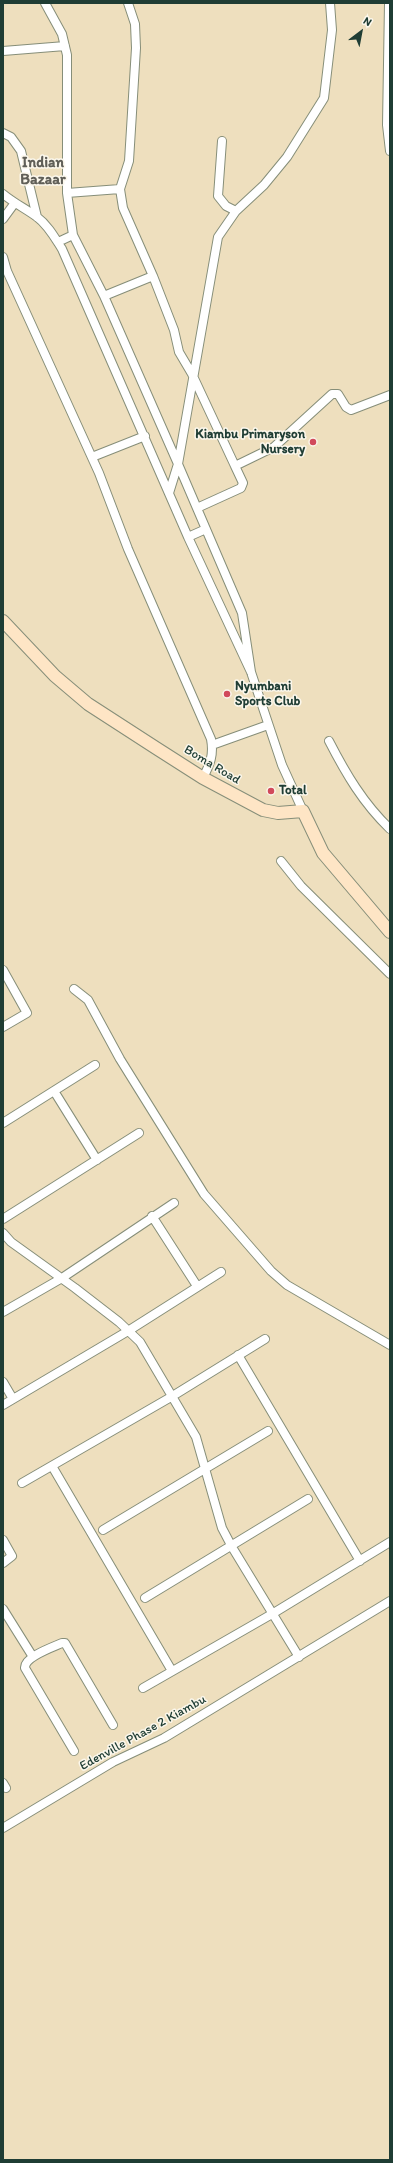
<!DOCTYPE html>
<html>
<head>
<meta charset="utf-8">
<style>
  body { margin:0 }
  #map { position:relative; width:393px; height:2163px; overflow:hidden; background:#eedfbe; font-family:Itim,sans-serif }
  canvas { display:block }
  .frame { position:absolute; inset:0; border:4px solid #1f3d34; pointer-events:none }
  .north { position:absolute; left:341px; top:12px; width:40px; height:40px; -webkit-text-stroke:3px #fbf7ec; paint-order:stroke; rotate:32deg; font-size:11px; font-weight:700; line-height:16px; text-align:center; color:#1f3d34 }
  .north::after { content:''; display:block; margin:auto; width:14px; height:18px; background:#1f3d34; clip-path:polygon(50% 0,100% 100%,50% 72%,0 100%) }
</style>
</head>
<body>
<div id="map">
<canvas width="393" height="2163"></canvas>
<div class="frame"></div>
<div class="north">N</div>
</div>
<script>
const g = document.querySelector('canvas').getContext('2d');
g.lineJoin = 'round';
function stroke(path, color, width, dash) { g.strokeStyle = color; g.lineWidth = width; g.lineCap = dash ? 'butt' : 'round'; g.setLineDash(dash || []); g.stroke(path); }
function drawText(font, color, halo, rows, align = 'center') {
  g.font = font + ' Itim,sans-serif'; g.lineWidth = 3; g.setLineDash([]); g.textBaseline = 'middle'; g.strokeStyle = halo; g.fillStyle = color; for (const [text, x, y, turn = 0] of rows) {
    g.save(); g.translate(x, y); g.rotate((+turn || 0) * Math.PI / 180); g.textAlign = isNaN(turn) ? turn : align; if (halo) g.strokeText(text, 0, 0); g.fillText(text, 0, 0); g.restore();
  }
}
const street = new Path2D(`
  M45,3L62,34L67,55V193L73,235L104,296L178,464L169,493
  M128,3L135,24L136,48L129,161L120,189L123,208L153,276L174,330L179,352L192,374L235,466L274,447L332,394H338L346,407L351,410L390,395
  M389,3L387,125L390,151
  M3,51L65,46
  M3,133L11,137L21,151L37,217
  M222,141L218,196L226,206L236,211
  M67,193L120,189
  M3,194C14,203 26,209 37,217C48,225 55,238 62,249L188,537L251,672L282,765L303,811
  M3,219L14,204
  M58,242L73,235
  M3,257L7,271L99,473L128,549L211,739C214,755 210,764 203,778
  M104,296L153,276
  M92,457L145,436
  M197,508L241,488L243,483L235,466
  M188,537L206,529
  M251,672L242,613L178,464L218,237L236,211L264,185L287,157L324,98L332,30L330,3
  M329,741C346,774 363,803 390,829
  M212,745L268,725
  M281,861L301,886L390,974
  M3,970L27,1013L3,1027
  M74,989L88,1000L120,1059L204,1194L271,1271L287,1285L390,1345
  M54,1091L97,1160
  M3,1123L95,1065
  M152,1216L197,1286
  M3,1219L139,1133
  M3,1233L11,1242L75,1288L119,1322L140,1342L196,1437L222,1528L232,1547L299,1657
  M3,1312L62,1278L174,1203
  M238,1355L360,1561
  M3,1382L13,1399
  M3,1405L128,1331L221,1272
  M52,1466L172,1671
  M22,1483L171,1397L265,1339
  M103,1530L268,1431
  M3,1540L12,1556L3,1563
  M145,1598L308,1499
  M3,1609L33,1657
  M143,1688L272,1614L390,1542
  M74,1751L25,1668C24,1657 53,1647 62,1643H65L113,1725
  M3,1783L6,1788
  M3,1828L113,1762L164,1738L390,1601`);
const secondary = new Path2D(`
  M3,621L55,676L88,704L156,748L203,778L263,810L278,813L303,811L323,853L390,932`);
const markers = [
  [313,442,4,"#d1495b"],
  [227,694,4,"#d1495b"],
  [271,791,4,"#d1495b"]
];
const poiNames = [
  ["Kiambu Primaryson",305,435,"right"],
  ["Nursery",305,450,"right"],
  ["Nyumbani",235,687],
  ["Sports Club",235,702],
  ["Total",279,791]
];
const streetNames = [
  ["Boma Road",212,765,31],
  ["Edenville Phase 2 Kiambu",143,1733,-29]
];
const quarterNames = [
  ["Indian",43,163],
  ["Bazaar",43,180]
];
stroke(street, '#868e79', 10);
stroke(secondary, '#868e79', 14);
stroke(street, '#fff', 8);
stroke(secondary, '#fee5c5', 12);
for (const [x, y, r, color] of markers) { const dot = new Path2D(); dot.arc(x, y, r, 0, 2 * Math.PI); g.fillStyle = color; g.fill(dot); stroke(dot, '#fbf7ec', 1.5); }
drawText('bold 13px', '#1f3d34', '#fbf7ec', poiNames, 'left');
drawText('13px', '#1f3d34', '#fbf7ec', streetNames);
drawText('bold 15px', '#605f58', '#fbf7ec', quarterNames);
</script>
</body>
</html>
